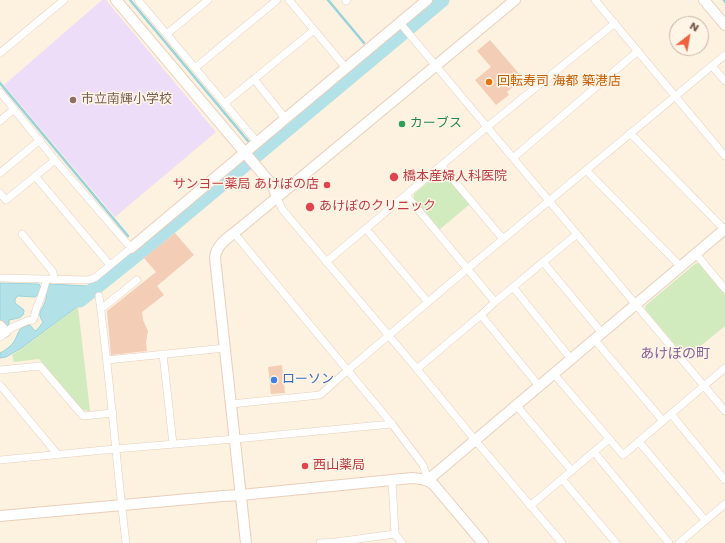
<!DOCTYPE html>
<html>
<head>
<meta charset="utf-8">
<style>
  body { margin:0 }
  #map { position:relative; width:725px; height:543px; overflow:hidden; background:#fdf1df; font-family:Poppins,sans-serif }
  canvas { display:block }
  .north { position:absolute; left:669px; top:16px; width:40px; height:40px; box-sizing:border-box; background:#fff5e7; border:1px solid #c8b5a7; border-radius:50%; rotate:31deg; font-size:11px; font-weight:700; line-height:16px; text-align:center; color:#755546 }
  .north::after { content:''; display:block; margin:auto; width:14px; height:18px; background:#ef603d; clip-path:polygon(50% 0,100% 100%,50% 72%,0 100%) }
</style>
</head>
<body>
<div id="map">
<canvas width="725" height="543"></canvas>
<div class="north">N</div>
</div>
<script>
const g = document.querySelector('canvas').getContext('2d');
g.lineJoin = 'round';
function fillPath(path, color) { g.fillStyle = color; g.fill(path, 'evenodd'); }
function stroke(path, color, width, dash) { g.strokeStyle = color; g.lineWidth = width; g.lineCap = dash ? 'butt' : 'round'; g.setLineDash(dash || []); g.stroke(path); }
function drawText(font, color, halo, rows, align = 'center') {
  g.font = font + ' Poppins,"Noto Sans JP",sans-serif'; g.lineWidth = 3; g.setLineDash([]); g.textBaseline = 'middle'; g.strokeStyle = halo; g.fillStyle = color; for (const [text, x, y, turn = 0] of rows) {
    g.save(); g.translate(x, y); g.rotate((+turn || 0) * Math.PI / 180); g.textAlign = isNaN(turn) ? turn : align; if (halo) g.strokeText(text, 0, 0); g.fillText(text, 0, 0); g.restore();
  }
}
const education = new Path2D(`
  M102,0H106L216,132L115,217L4,85Z`);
const green = new Path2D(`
  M439,173L444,174L470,204L439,230L413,200L414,194Z
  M696,263L700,264L725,294V326L686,358L645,309V306Z
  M78,307L90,411L82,410L39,359L14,362L12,355L20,350Z`);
const water = new Path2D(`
  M95,282L96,293L20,349L6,357L0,358V353C4,351 10,347 13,343C19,335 17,326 30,325L34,330L36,331L41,325L43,322C36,312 42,311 45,302C47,299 46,295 46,292L39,294L35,297L18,296L15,299V303L24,310C24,319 17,318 9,320V324L6,327L0,320V283L39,284L42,289H47L50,284L88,286Z`);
const stream = new Path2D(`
  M130,0L248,141
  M328,0L364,43
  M724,0L725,2
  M373,54L375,56
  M0,83L128,236
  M256,152L258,154
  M139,250L141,252`);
const river = new Path2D(`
  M80,300L150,244L442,0`);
const building = new Path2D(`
  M490,40L522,77L518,80L520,81L507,92L509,95L496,105L475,80L491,67L477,51Z
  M175,233L194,255L157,286L164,295L142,312L143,320L148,331L146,342L147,351L111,355L107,311L156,272L144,258Z
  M282,365L285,393L271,394L268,367Z`);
const street = new Path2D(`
  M138,0L257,142
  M289,0L346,68
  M595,0L725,156
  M346,1L347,0
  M400,23L725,411
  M167,34L208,0
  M0,53L64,0
  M712,66L725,81
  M195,68L277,0
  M254,79L285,118
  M0,92L55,160L131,248L96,277L92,279L87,280L0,278
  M225,103L314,30
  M0,121L14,109
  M630,133L725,230
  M513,158L638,51
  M441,165L503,239
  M586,170L681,267
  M0,173L40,140
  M35,176L110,265
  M0,193L6,200L55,160
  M406,195L495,302L481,315L539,386
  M277,198L282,209L417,369L475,440L562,543
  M366,229L428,302
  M234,233L392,424L423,465L428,480
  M22,234L53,272L54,280
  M696,254L725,289
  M326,262L487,127L615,23
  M543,262L602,333
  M513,287L571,359
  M99,296C110,378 116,461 126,543
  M495,302L577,234
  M101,309L137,280
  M0,337L11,328L27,321L33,320C35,316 35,312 37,307C41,297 44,292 46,280
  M594,339L663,421
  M163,354L173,444
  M107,360L225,348
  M417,369L481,315
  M0,370L40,366L83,416L113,413
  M554,374L623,455L725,368
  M0,385L58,455
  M231,404L320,395L348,370L467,269L725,55
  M516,405L572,471
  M671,414L725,480
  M639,442L705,520
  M594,452L669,543
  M0,460L115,449L235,439L392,424
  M562,479L616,543
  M392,481L395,534L402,543
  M530,506L609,439
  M320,543L336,542L395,534
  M679,543L725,504`);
const secondary = new Path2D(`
  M116,0L273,186L277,198
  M704,0L725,25
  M131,248L427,0
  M0,326L5,332
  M428,480L725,229
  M0,516L223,496L241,495L412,478C422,479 427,479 434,485L483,543
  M246,543L215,258C216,246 225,240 234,233L515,0`);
const markers = [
  [489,82,4,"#e8710a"],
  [73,100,4,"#8d6e63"],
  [402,124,4,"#2e9e5b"],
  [394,177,5,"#e0444e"],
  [327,185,4,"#e0444e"],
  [310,207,5,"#e0444e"],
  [274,380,4,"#3f7fe0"],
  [305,466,4,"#e0444e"]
];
const foodNames = [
  ["回転寿司 海都 築港店",497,82]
];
const educationNames = [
  ["市立南輝小学校",81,100]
];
const leisureNames = [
  ["カーブス",410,124]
];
const healthNames = [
  ["橋本産婦人科医院",403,177],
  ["サンヨー薬局 あけぼの店",319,185,"right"],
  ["あけぼのクリニック",319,207],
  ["西山薬局",313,466]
];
const shopNames = [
  ["ローソン",282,380]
];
const neighbourhoodNames = [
  ["あけぼの町",675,354]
];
fillPath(education, '#eeddf9');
fillPath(green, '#d1ebbe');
fillPath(water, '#b3e1e8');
stroke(water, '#99d2da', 1);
stroke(stream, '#99d2da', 2.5);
stroke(river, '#b3e1e8', 15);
fillPath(building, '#f4cdb6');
stroke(street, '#e4cebe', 8);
stroke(secondary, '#e9cfbb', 12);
stroke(street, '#fff', 7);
stroke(secondary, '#fff', 10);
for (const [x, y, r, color] of markers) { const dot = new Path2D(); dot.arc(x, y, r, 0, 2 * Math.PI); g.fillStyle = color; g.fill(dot); stroke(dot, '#fff5e7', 1.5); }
drawText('13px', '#c56008', '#fff5e7', foodNames, 'left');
drawText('13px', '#785e54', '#fff5e7', educationNames, 'left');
drawText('13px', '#27864d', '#fff5e7', leisureNames, 'left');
drawText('13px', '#be3a42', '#fff5e7', healthNames, 'left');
drawText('13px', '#366cbe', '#fff5e7', shopNames, 'left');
drawText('14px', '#856199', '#fff5e7', neighbourhoodNames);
</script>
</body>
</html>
